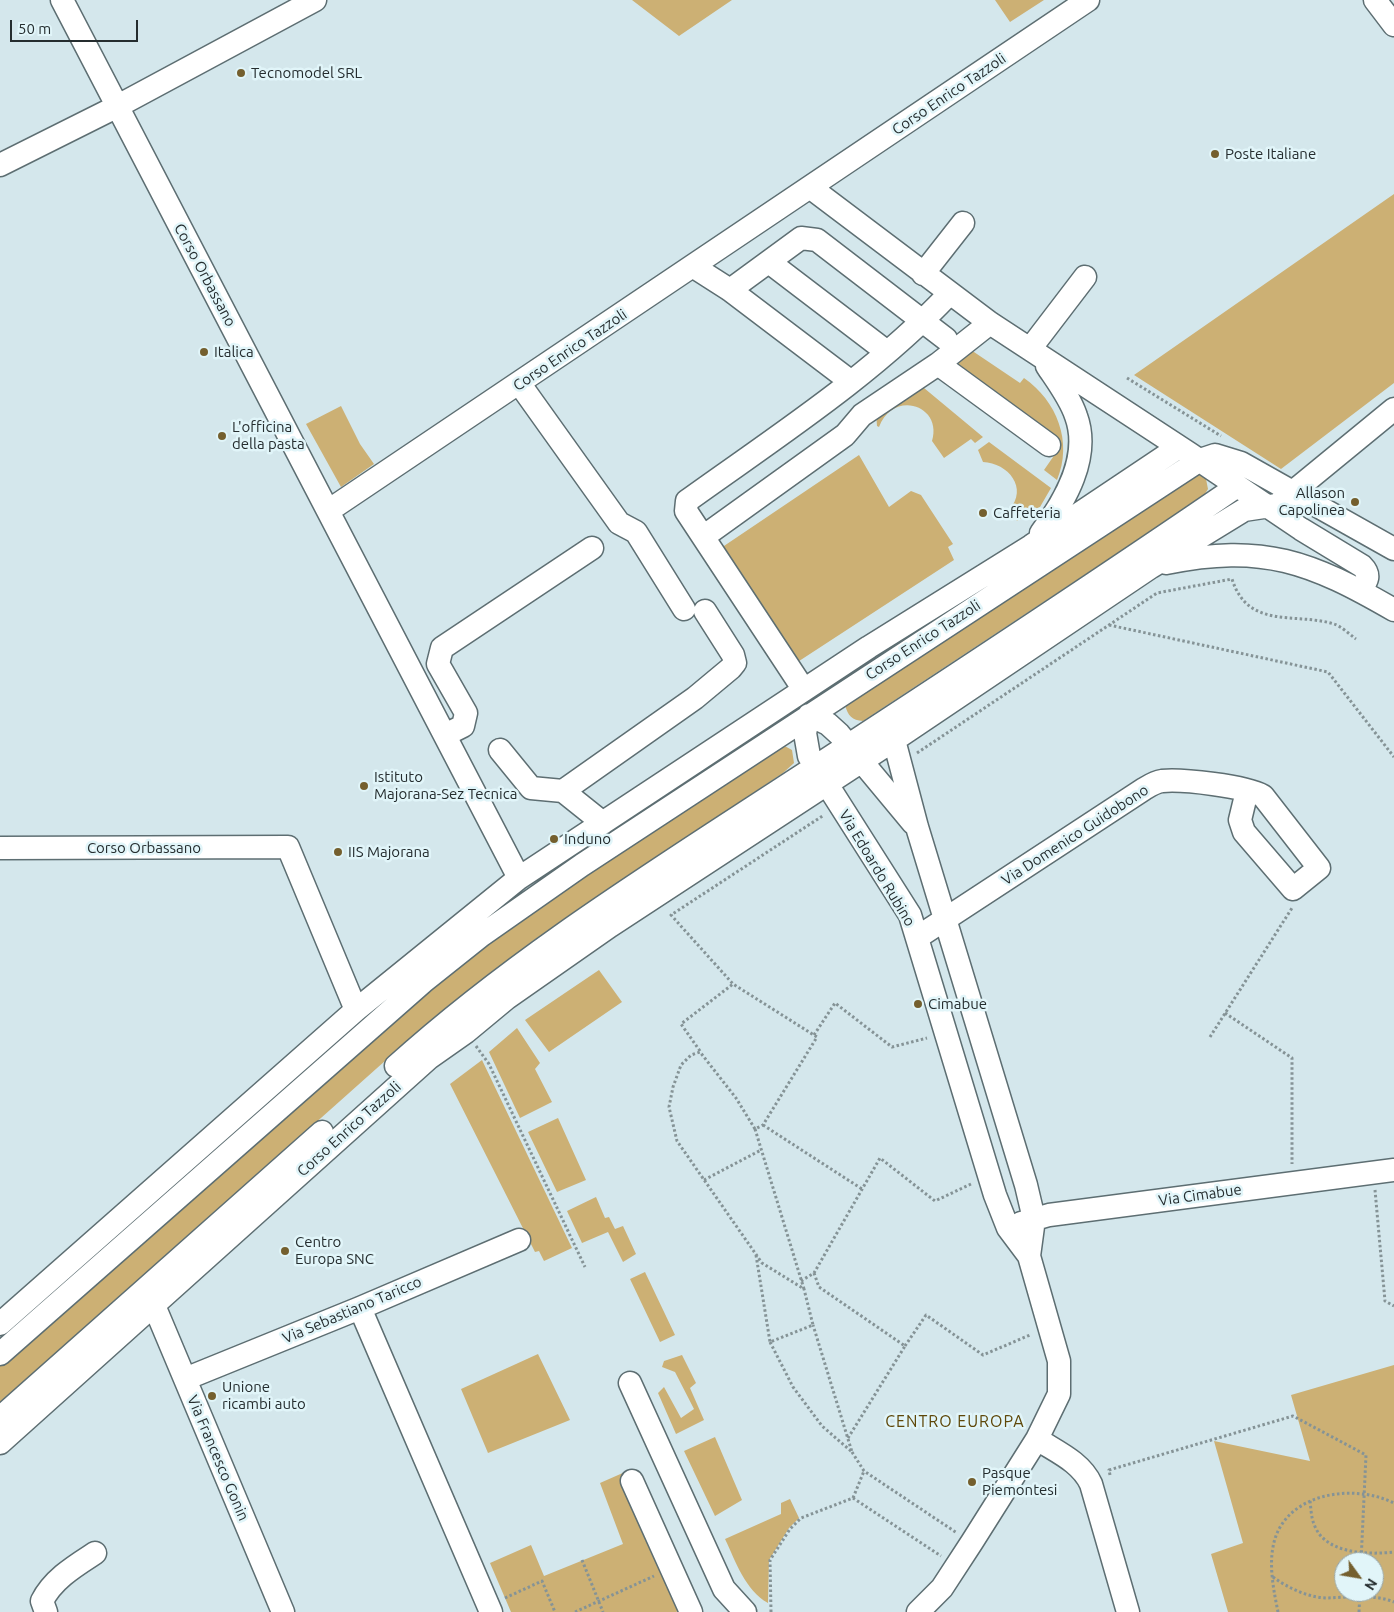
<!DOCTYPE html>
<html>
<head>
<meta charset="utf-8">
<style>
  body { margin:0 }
  #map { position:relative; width:1394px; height:1612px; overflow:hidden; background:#d4e7ec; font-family:Ubuntu,sans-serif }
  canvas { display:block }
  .north { position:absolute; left:1334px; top:1552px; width:50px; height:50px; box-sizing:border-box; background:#e1f5f9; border:1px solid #96a5a8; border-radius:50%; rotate:122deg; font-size:14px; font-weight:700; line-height:20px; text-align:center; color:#252d2f }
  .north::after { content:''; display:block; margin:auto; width:18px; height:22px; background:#745f2e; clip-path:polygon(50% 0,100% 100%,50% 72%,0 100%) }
  .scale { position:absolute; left:10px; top:20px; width:128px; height:22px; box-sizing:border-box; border:2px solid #252d2f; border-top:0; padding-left:6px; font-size:15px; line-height:18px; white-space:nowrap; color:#252d2f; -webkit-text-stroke:4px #e1f5f9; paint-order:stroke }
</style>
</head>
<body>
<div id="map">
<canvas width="1394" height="1612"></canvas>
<div class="north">N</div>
<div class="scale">50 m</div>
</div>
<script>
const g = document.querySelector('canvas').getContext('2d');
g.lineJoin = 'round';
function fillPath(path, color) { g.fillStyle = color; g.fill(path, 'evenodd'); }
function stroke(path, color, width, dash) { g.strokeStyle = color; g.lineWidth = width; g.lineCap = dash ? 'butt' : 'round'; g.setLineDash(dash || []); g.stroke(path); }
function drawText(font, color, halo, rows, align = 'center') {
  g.font = font + ' Ubuntu,sans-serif'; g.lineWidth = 5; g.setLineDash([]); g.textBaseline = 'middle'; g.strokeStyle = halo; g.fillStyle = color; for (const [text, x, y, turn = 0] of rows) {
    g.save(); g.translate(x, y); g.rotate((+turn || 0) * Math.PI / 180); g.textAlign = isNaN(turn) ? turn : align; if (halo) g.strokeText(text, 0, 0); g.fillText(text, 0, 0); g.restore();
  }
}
const green = new Path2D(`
  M632,0H732L679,36Z
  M995,0H1044L1010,22Z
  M1394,194V383L1281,469L1134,375Z
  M971,350L1020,383L1024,378C1057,401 1073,442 1057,480L1044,470L1060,447L961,370L958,362Z
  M918,383L983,437L975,443L971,439L944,458L932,441C943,405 893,389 879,427L877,426L876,412Z
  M341,406L360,444L374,464L341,487L306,424Z
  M989,442L1051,488L1040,507L1017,521L1009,510C1029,488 1008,463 983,462L978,450Z
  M859,455L889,507L911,491L921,495L953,544L948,547L954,560L793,665L718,550Z
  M1199,473L1206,479L1208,489L1203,497L863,721C852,720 848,716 845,705Z
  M781,744L792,750L794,763L783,773L534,940L413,1036L0,1404V1366L394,1015L465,957Z
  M599,970L622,1002L549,1052L525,1020Z
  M517,1028L540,1063L535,1069L552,1102L520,1118L489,1052Z
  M482,1060L572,1248L544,1261L539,1251L535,1252L450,1084Z
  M558,1118L586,1180L557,1192L528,1132Z
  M596,1197L605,1218L609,1217L615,1229L623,1226L636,1254L623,1262L608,1232L582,1243L567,1211Z
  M645,1272L675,1335L660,1342L630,1279Z
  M538,1354L570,1420L488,1453L461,1389Z
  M682,1355L696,1383L690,1388L704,1420L676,1434L658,1393L664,1387L681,1418L694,1409L675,1372L662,1367L664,1361Z
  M1394,1365V1612H1228L1211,1554L1243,1543L1214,1441L1310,1461L1291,1395ZM1344,1562H1374V1592H1344Z
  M715,1437L742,1500L715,1516L684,1451Z
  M625,1472L684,1609L676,1612H511L490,1563L531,1545L544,1576L623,1544L600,1483Z
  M790,1499L799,1518L789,1528L769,1560L768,1603C745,1590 736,1562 725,1539L781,1514V1503Z`);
const path = new Path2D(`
  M1127,378L1221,436
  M1109,625L1328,672L1394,757
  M917,753L1157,593L1232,579C1248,630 1295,612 1334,624C1341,626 1349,634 1356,639
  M1225,1013L1292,1058V1164
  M814,1035L835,1003L892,1047L927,1038
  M1210,1037L1292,908
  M476,1046L489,1064L585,1267
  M700,1051L681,1024L733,984
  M763,1125L862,1189
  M755,1129L804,1289L762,1263L677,1141L669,1107L673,1087L681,1065L691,1055L700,1052L736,1098L755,1129L763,1125L817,1037L733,984L671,915L824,815
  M704,1180L761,1150
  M1375,1190L1385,1301L1394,1306
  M756,1255L770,1342L813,1325L804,1289
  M814,1273L819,1287L905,1346L848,1438
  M801,1281L814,1273L880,1158L935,1201L971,1184
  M770,1342L793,1387L822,1426L852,1452L813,1325
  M905,1346L926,1315L983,1355L1030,1335
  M852,1452L864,1471L957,1533
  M1110,1475L1109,1470L1293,1416L1366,1455L1361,1562
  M853,1498L864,1471
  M1310,1501C1311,1508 1311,1517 1314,1524C1324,1554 1368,1555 1394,1552
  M582,1560L603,1612
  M1273,1577C1288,1588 1309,1598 1328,1598C1349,1597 1374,1594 1394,1602
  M505,1598L542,1581L555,1612
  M575,1612L654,1576
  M771,1612L770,1560L790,1529L801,1518L853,1498L941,1556
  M1278,1612C1274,1592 1269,1568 1273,1547C1282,1494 1351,1482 1394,1503
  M1359,1612L1360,1592`);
const minor = new Path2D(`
  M62,0L519,878
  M1375,0L1394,25
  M0,165L116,107L315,0
  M811,188L990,323L1190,454L1301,529L1362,566C1371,575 1367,581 1361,590
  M769,262L887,352
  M694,267L730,290L850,381
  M923,274L963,223
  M730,290L801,238L817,240L946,339
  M1030,349L1085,277
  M938,364L1049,445
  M519,383L619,523L636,532L684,609
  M328,511L1088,0
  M710,532L845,435L862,415L938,364L990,323
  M1041,533C1065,501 1091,457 1076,416C1070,398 1057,381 1047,366
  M1166,563C1263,543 1311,562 1394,610
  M804,690L686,511L687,501C776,437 874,374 950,293
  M809,715L805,733L809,756L910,915L995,1195L1008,1228L1029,1256L1059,1361V1394L1037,1439L972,1542L942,1588L918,1612
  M809,715L828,724L839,734L913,823
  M445,735L463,726L466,713L438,664L442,648L592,548
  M894,740L917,827L1026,1185L1034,1219L1029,1256
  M500,750L531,788L563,791L603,823
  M563,791L695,698L731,668L735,663L733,655L705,611
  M0,848L288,847L356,1010
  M918,937L1144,789C1149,786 1155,782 1162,781C1182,779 1245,786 1263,796L1319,868L1293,889L1244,832L1240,820L1247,791
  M396,1066C517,957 656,871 792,782C941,685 1090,587 1236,487
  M1021,1223L1049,1215L1394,1170
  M153,1303L283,1612
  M360,1308L491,1612
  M0,1324L356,1010L519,878L869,647L1031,546L1179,447
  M0,1354L423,982L482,935L582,865L1200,460L1215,455L1241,463L1394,549
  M185,1379L360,1308L519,1240
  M630,1383L724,1589L745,1612
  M0,1418L322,1132
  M1037,1439C1057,1452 1081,1462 1091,1484L1128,1612
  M0,1443L429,1058L466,1032L507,998L610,926L894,740L1151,567L1244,510L1277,505L1394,409
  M632,1481L691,1612
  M46,1612L42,1601C53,1579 75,1566 95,1553`);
const markers = [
  [241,73,5,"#745f2e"],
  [1215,154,5,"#745f2e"],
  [204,352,5,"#745f2e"],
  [222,436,5,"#745f2e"],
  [1355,502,5,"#745f2e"],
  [983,513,5,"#745f2e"],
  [364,786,5,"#745f2e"],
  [554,839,5,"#745f2e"],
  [338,852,5,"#745f2e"],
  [918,1004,5,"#745f2e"],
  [285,1251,5,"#745f2e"],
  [212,1396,5,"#745f2e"],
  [972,1482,5,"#745f2e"]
];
const poiNames = [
  ["Tecnomodel SRL",251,73],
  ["Poste Italiane",1225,154],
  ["Italica",214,352],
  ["L'officina",232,427],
  ["della pasta",232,444],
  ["Allason",1345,493,"right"],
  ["Capolinea",1345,510,"right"],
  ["Caffeteria",993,513],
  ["Istituto",374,777],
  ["Majorana-Sez Tecnica",374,794],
  ["Induno",564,839],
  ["IIS Majorana",348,852],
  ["Cimabue",928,1004],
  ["Centro",295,1242],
  ["Europa SNC",295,1259],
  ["Unione",222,1387],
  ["ricambi auto",222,1404],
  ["Pasque",982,1473],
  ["Piemontesi",982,1490]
];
const streetNames = [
  ["Corso Enrico Tazzoli",949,94,-34],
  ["Corso Orbassano",205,275,62],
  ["Corso Enrico Tazzoli",570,350,-34],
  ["Corso Enrico Tazzoli",923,640,-33],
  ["Via Domenico Guidobono",1075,835,-33],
  ["Corso Orbassano",144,848],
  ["Via Edoardo Rubino",877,868,59],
  ["Corso Enrico Tazzoli",349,1129,-42],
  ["Via Cimabue",1200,1195,-8],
  ["Via Sebastiano Taricco",352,1310,-23],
  ["Via Francesco Gonin",218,1458,67]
];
const neighbourhoodNames = [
  ["CENTRO EUROPA",955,1422]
];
fillPath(green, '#ccb074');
stroke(minor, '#5d6e72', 25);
stroke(path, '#859396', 3, [2.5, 2.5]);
stroke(minor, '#fff', 22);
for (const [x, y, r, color] of markers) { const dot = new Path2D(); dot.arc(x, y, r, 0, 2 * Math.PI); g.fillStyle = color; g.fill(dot); stroke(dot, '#e1f5f9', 2); }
drawText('15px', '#252d2f', '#e1f5f9', poiNames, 'left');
drawText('15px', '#252d2f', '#e1f5f9', streetNames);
g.letterSpacing = '1px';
drawText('16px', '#5e4709', '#e1f5f9', neighbourhoodNames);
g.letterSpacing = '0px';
</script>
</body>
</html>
